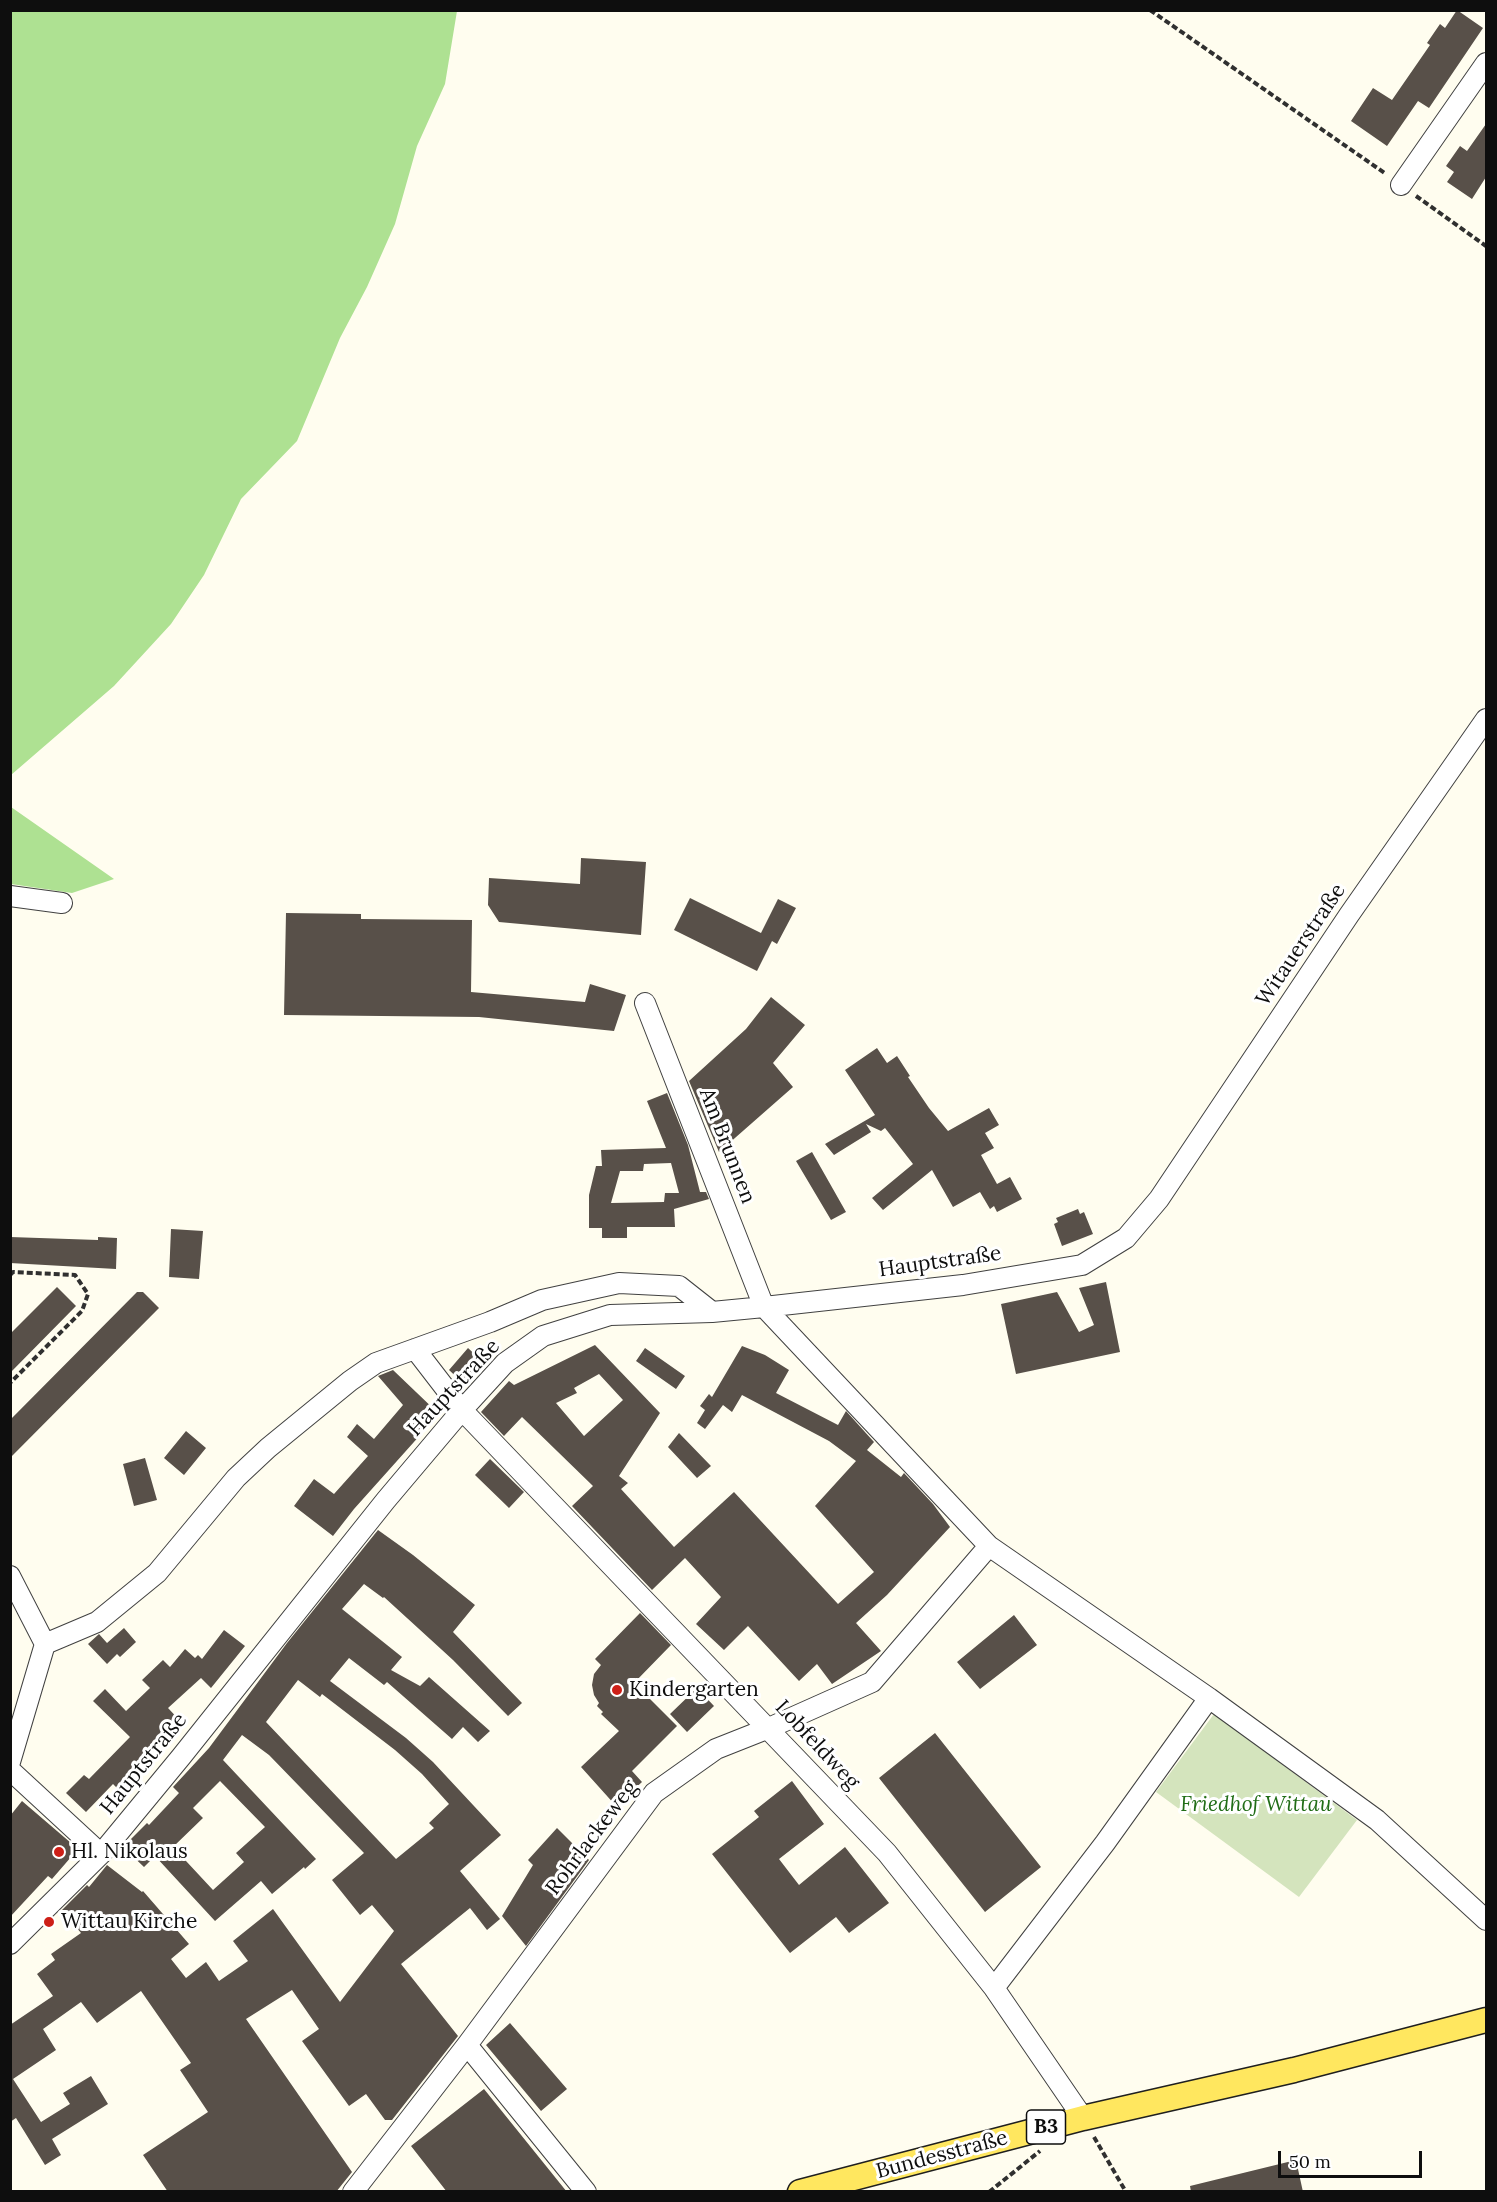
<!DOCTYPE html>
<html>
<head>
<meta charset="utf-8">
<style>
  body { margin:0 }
  #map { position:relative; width:1497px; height:2202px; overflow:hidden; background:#fffdef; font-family:Lora,serif }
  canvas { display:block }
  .frame { position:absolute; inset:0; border:12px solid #0e0e0e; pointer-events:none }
  .scale { position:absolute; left:1278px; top:2151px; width:144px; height:27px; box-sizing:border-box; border:3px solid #0e0e0e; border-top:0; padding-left:8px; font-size:18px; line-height:21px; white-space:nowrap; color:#0e0e0e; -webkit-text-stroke:4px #fff; paint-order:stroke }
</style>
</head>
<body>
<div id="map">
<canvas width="1497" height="2202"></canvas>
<div class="frame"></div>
<div class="scale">50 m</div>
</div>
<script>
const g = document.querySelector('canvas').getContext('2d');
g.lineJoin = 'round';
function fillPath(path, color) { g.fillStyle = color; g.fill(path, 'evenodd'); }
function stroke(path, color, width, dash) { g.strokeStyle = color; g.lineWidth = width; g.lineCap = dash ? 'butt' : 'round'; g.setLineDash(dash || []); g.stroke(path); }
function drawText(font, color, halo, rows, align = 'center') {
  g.font = font + ' Lora,serif'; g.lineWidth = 6; g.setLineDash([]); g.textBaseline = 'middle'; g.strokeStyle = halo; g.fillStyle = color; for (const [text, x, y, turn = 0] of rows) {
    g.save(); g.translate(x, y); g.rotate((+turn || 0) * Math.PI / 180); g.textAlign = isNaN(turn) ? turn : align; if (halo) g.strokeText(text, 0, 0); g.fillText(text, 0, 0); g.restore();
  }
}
const forest = new Path2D(`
  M11,10L457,11L445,84L417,146L395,224L367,287L340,338L297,441L241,499L204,575L171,624L114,686L11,775Z
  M11,807L114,879L72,893L11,884Z`);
const cemetery = new Path2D(`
  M1214,1714L1357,1820L1299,1897L1156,1792Z`);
const building = new Path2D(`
  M1457,10L1483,28L1429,108L1418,101L1387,146L1351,121L1373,88L1392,100L1430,45L1427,43L1440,24L1445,28Z
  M1486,124V177L1472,199L1447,182L1454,172L1446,166L1460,146L1467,151Z
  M581,858L646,862L641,935L499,922L488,905L489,878L580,884Z
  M690,898L761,933L778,899L796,908L777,944L772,941L757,971L674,930Z
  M286,913L361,914V919L472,920L471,992L585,1002L590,984L626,995L614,1031L479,1017L284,1015Z
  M771,997L805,1025L773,1063L793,1087L719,1152L689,1081L746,1029Z
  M877,1048L887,1063L897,1056L910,1076L908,1077L929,1108L948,1131L989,1108L999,1125L985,1133L994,1148L981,1155L997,1184L1010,1177L1022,1199L997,1212L994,1206L990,1209L980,1192L953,1207L932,1170L883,1210L872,1198L913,1164L885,1128L881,1131L866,1124L871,1132L834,1155L825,1144L875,1115L845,1070Z
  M667,1093L688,1145L700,1192H706L709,1199L674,1209L675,1227H627V1238H602V1228H589V1195L596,1166H602L601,1150L666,1148L647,1101ZM671,1163L679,1193H665L664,1202L611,1203L620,1171H643L644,1164Z
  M812,1152L846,1212L831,1220L796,1161Z
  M1078,1209L1080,1214L1084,1212L1093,1234L1062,1246L1054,1224L1058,1222L1056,1218Z
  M171,1229L203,1231L199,1279L169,1277Z
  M10,1237L98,1240V1237L117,1238L116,1269L10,1263Z
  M1106,1282L1120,1352L1016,1374L1001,1304L1057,1292L1079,1332L1094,1325L1079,1288Z
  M57,1287L76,1306L10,1373V1334Z
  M137,1292H143L159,1308L10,1458V1420Z
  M595,1345L660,1413L619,1476L628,1483L621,1489L674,1547L734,1492L838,1604L874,1572L815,1506L856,1461L829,1441L742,1395L732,1412L723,1405L705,1429L697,1423L705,1410L700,1406L709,1394L712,1397L742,1346L765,1355L789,1370L776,1393L838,1425L846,1411L874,1442L867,1450L901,1477L904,1473L933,1504L950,1527L887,1595L856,1623L881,1651L832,1684L817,1664L799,1681L748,1626L724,1650L696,1624L721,1597L685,1558L652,1590L572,1506L593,1486L522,1417L504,1436L481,1412L509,1381L514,1385ZM599,1374L623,1400L584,1436L556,1403L577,1393L574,1388Z
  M468,1348L483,1362L464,1384L449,1370Z
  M645,1348L685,1376L676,1389L636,1361Z
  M393,1370L439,1414L354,1509L333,1536L294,1506L314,1479L334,1494L368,1456L347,1437L357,1424L374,1439L403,1405L378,1376Z
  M186,1431L206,1448L184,1475L164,1458Z
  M679,1433L711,1466L697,1478L668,1447Z
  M145,1458L157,1500L134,1506L123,1464Z
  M490,1459L524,1492L509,1508L475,1475Z
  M378,1530L413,1555L475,1605L453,1632L522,1703L508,1716L453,1660L384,1597L383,1598L364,1584L342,1609L402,1657L391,1670L420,1686L429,1677L490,1731L478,1742L463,1727L452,1739L387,1682L384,1685L349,1658L330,1681L406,1738L433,1762L501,1835L460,1871L500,1919L487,1930L470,1908L401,1964L458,2036L392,2120H385L366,2094L349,2106L302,2041L319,2029L292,1990L246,2019L352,2172L336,2192H168L143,2155L208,2112L180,2070L191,2063L141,1991L97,2023L81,2002L43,2029L56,2050L13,2079L41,2122L70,2104L63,2093L91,2076L108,2104L52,2139L61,2155L45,2165L16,2118L10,2122V2025L53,1996L37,1974L55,1960L51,1954L81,1933L62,1910L87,1885L89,1887L107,1865L142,1892L143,1891L189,1944L171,1959L186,1978L206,1962L219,1981L248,1961L233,1941L273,1909L340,2002L394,1931L372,1905L360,1915L332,1880L364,1853L269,1755L242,1735L223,1760L316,1859L305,1869L304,1867L272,1894L261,1881L215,1921L155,1856L144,1867L123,1847L147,1823L149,1825L179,1793L173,1787L209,1748L287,1643ZM298,1680L320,1697L322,1694L395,1750L422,1774L449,1804L429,1823L434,1828L396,1859L266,1722ZM220,1781L265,1827L236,1853L244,1862L213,1890L173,1847L203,1818L193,1808Z
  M640,1613L671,1645L634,1683L677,1726L632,1771L642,1782L616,1806L581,1767L619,1731L601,1714L603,1712L597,1706L599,1703L594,1695L592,1685L594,1674L601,1665L595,1659Z
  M1014,1615L1037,1645L980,1689L957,1662Z
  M124,1628L136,1642L120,1657L117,1654L107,1664L88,1644L99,1634L107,1643Z
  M224,1630L245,1646L211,1688L201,1678L168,1708L184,1725L163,1747L160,1745L118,1789L113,1784L86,1812L66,1793L84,1775L89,1779L130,1737L93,1701L105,1689L126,1711L150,1688L142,1680L163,1660L170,1667L185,1649L195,1658L198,1655L202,1659Z
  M697,1688L714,1706L687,1732L670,1714Z
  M935,1733L1041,1867L985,1912L879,1778Z
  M792,1781L824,1824L779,1859L799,1885L845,1847L889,1903L849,1933L836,1917L790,1953L712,1854L759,1817L754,1811Z
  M22,1801L78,1849L52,1879L48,1876L10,1917V1816Z
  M557,1828L589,1860L526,1946L502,1916L533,1865L528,1860Z
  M510,2023L567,2089L541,2111L486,2045Z
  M484,2089L567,2192H447L411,2146Z
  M1296,2160L1303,2192H1191L1190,2186Z`);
const path = new Path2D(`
  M1150,10L1386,174
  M1416,196L1486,246
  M10,1275L13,1272L75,1275L88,1294L82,1311L10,1383
  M1094,2137L1126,2192
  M989,2192L1040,2151`);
const minor = new Path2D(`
  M1401,185L1486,63
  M10,896L62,903
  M645,1003L764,1307L989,1546L1209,1698L1377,1820L1486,1920
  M415,1349L462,1410L887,1853L994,1988L1083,2118
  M10,1576L45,1644L10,1762
  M45,1644L97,1622L157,1573L236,1478L268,1448L350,1381L376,1363L490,1322L542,1300L619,1283L679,1286L712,1312
  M10,1770L101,1854
  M10,1944L101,1854L181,1757L386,1500L462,1410L505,1363L543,1336L610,1315L712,1312L764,1307L963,1285L1082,1265L1126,1238L1159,1199L1349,915L1486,719
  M994,1988L1105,1843L1209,1698
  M467,2045L586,2192
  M353,2192L467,2045L654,1793L716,1749L769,1728L872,1682L989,1546`);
const major = new Path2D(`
  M800,2192L1083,2118L1294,2070L1486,2020`);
const markers = [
  [617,1690,6,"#cd1f17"],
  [59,1852,6,"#cd1f17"],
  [49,1922,6,"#cd1f17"]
];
const shields = [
  [1046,2127,39]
];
const shieldNames = [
  ["B3",1046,2127]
];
const streetNames = [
  ["Witauerstraße",1301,945,-56],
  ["Am Brunnen",727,1146,69],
  ["Hauptstraße",940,1262,-8],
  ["Hauptstraße",454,1388,-47],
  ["Lobfeldweg",817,1745,47],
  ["Hauptstraße",144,1764,-51],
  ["Rohrlackeweg",592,1838,-53],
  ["Bundesstraße",942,2155,-15]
];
const poiNames = [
  ["Kindergarten",629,1690],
  ["Hl. Nikolaus",71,1852],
  ["Wittau Kirche",61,1922]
];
const parkNames = [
  ["Friedhof Wittau",1256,1805]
];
fillPath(forest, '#aee192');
fillPath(cemetery, '#d4e4bd');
fillPath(building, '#585049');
stroke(minor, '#414141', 22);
stroke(major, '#1f1f1f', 27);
stroke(path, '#303030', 4, [6, 3]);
stroke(minor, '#fff', 20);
stroke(major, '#ffe75f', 24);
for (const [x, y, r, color] of markers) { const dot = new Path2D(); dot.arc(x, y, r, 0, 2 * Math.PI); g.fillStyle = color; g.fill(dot); stroke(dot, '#fff', 2); }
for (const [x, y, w] of shields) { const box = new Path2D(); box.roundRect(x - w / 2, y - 17, w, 34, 4.5); g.fillStyle = '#fff'; g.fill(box); stroke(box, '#0e0e0e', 1.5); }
drawText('bold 20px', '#0e0e0e', null, shieldNames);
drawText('21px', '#0e0e0e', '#fff', streetNames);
drawText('21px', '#0e0e0e', '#fff', poiNames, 'left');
drawText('italic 21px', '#216d17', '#fff', parkNames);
</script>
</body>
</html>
